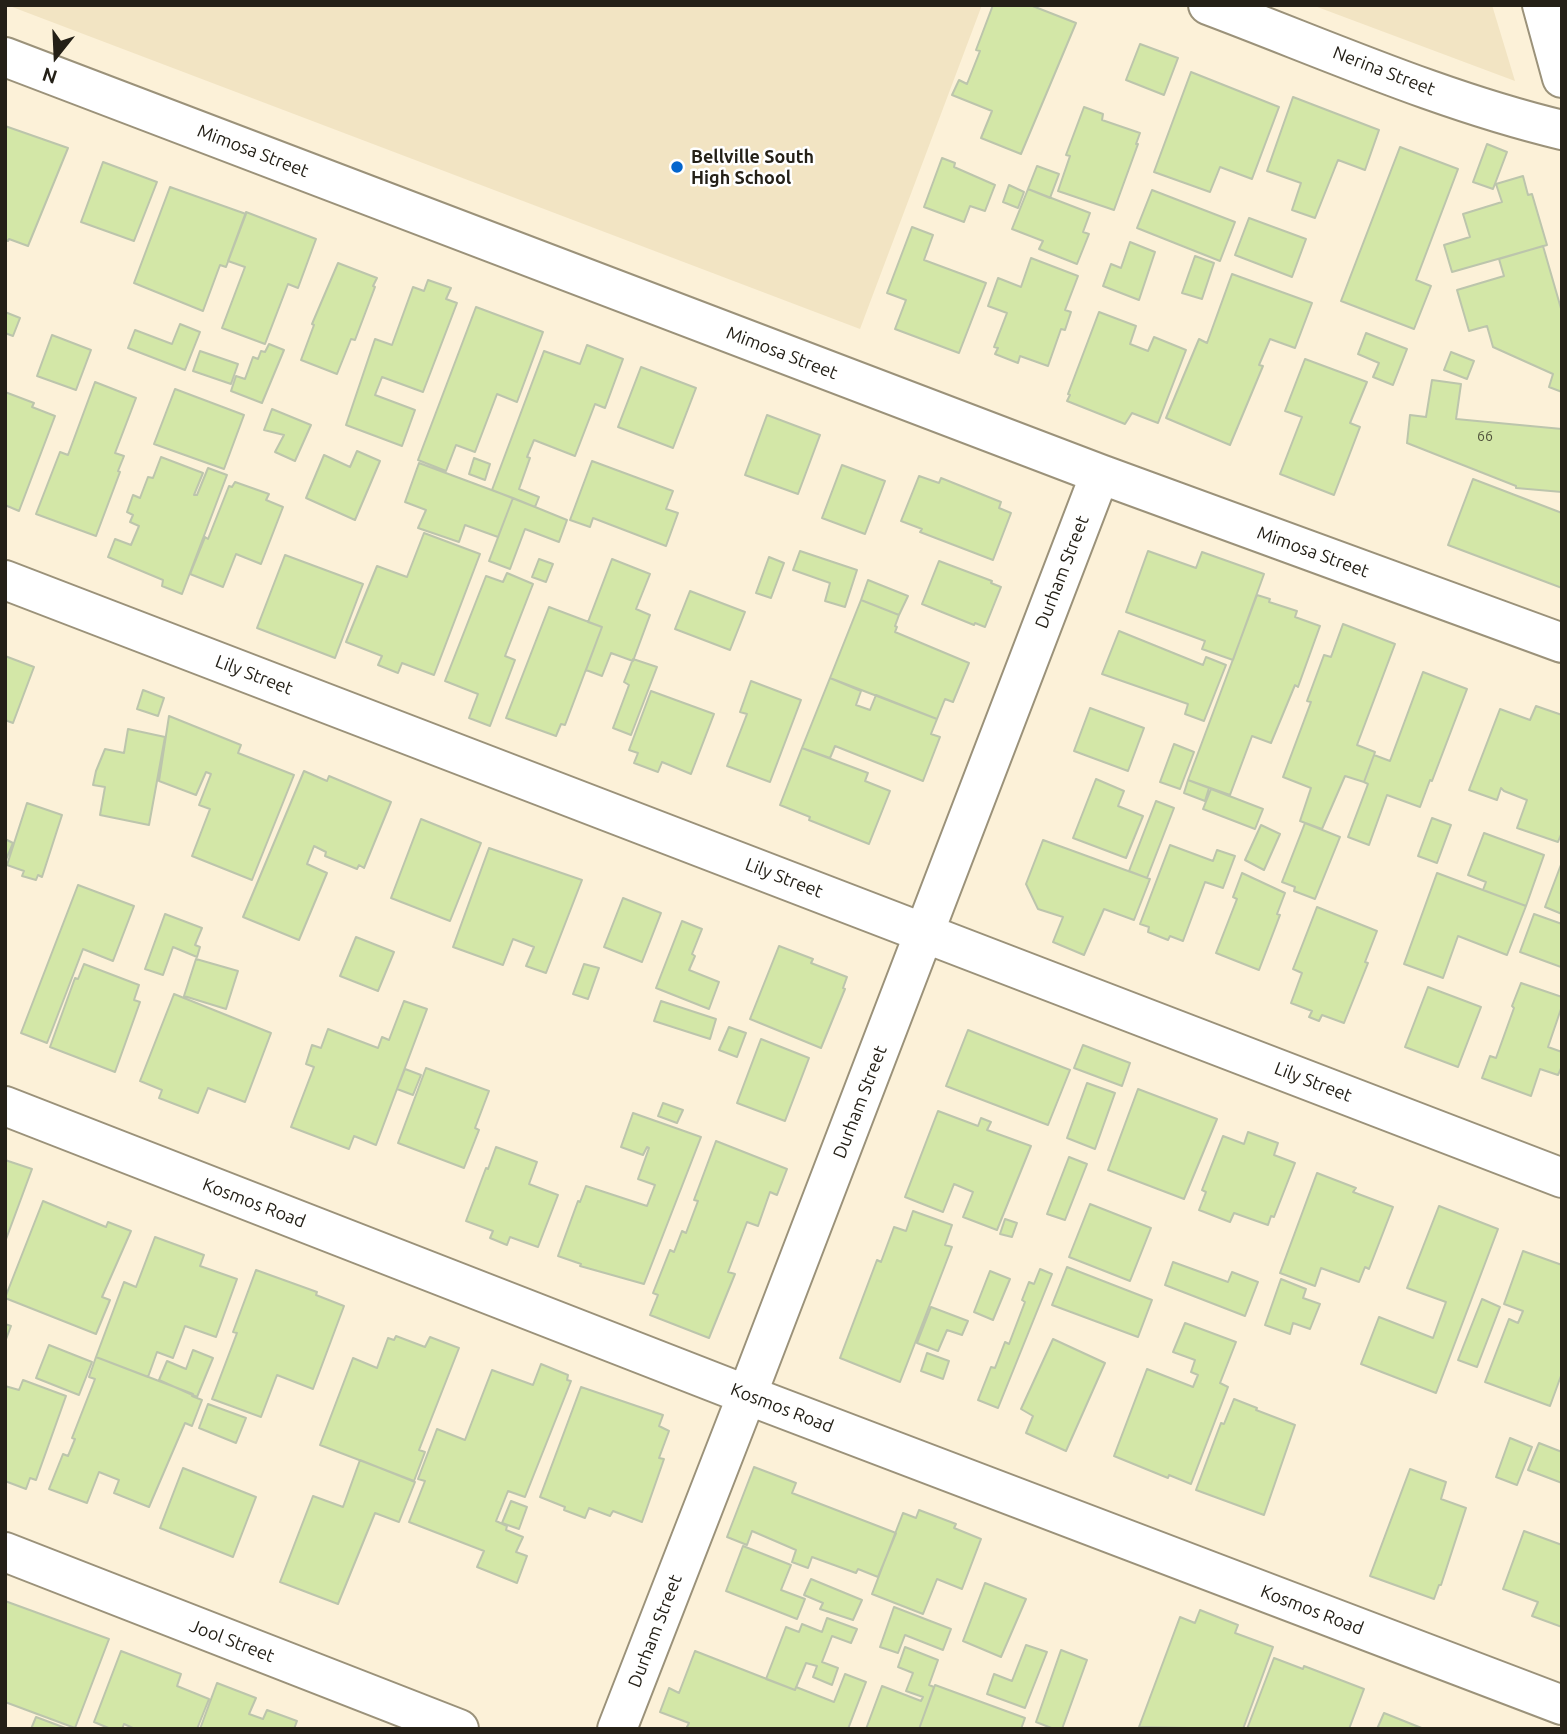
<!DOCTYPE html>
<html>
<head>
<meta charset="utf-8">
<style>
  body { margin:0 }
  #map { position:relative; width:1567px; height:1734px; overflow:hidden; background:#fcf1d8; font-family:Ubuntu,sans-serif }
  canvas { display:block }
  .frame { position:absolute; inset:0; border:7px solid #242017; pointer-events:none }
  .north { position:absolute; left:21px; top:21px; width:70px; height:70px; -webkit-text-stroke:5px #fff; paint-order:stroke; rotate:198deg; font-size:19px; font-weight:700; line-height:28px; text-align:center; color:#242017 }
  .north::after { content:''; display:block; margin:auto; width:24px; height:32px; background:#242017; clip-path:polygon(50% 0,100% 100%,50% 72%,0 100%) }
</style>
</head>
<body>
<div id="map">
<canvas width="1567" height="1734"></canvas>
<div class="frame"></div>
<div class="north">N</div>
</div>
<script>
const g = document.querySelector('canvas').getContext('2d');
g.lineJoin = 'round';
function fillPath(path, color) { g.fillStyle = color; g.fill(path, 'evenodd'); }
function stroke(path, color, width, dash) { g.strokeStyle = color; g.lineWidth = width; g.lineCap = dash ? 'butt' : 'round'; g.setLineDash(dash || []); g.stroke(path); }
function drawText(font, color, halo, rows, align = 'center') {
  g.font = font + ' Ubuntu,sans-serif'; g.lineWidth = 5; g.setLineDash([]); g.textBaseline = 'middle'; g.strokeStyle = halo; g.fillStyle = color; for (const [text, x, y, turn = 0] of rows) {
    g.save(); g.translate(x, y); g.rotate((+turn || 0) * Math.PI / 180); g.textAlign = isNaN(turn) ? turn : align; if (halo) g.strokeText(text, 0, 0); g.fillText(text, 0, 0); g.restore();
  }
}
const built = new Path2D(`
  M7,5H982L860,329Z
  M1312,5H1492L1515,81Z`);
const building = new Path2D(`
  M993,5H1030L1076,23L1021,154L981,138L992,111L952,95L959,80L967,84L980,51L976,50Z
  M1140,44L1178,58L1164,95L1126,80Z
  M1191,72L1279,107L1252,179L1220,167L1210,192L1154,172Z
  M1293,97L1379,130L1365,170L1338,160L1315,218L1292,210L1301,183L1267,171Z
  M1084,107L1103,114L1102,120L1140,133L1136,144H1138L1114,210L1058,191L1070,156L1066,155Z
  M5,126L68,148L28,246L9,239L8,241L5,240Z
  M1487,144L1507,152L1493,189L1473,182Z
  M1400,147L1458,169L1416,280L1431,286L1414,329L1341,301Z
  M942,158L955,163L954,167L995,185L985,211L970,206L964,222L924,207Z
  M103,162L157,182L134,241L81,222Z
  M1037,166L1059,174L1050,198L1028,189Z
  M1523,176L1528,195L1532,194L1547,245L1452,272L1444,245L1470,237L1463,214L1502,202L1496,184Z
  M1009,185L1024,192L1018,208L1003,202Z
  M170,187L246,214L226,267L220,265L203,311L134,283Z
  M1028,189L1090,213L1083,232L1089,234L1077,264L1039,249L1043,241L1012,229Z
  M1152,190L1235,222L1220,261L1137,228Z
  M246,212L316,239L298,288L288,284L265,344L222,328L245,267L228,261Z
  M1249,218L1306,239L1292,277L1235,255Z
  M912,227L933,235L924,260L986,283L959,353L895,329L906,300L887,293Z
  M1130,242L1155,252L1139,300L1103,286L1111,264L1121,268Z
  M1543,246L1562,312V392L1549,387L1553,374L1493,347L1487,326L1469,331L1457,290L1504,276L1499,259Z
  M1195,256L1214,263L1202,299L1182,293Z
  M1031,258L1078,276L1065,310L1071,312L1065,330L1061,329L1048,366L1020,356L1018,363L995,354L998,348L994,347L1007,313L988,306L998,278L1021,287Z
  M338,263L377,278L373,286L375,287L355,340L351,339L337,374L301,360L314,325L312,324Z
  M1232,274L1312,303L1295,348L1270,339L1259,365L1263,366L1230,445L1166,418L1199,339L1207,343Z
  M428,280L451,288L446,299L457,303L423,392L382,377L375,395L415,410L402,446L346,425L375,339L392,345L413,287L424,291Z
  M476,307L543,332L517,402L497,394L475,452L456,445L446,471L418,460Z
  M5,312L20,318L13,336L5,333Z
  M1099,312L1136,326L1130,344L1148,351L1154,337L1186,350L1158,423L1132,413L1125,424L1067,401L1070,395L1068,394Z
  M180,324L200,332L185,370L128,348L135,330L172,344Z
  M1366,333L1407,349L1393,385L1373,377L1379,363L1358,354Z
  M52,335L91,350L76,390L37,376Z
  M269,344L284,350L262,403L231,391L236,376L245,379L253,357L258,359L261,351L265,352Z
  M587,345L623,359L605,408L595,404L575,456L534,440L527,457L530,458L519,489L539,497L535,507L492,490L544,351L580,364Z
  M200,351L238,364L231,384L193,371Z
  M1451,352L1474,361L1467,379L1444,370Z
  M1305,359L1367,382L1350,423L1360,427L1334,495L1280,474L1302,417L1285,411Z
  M641,367L696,388L673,448L618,427Z
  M1432,380L1461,384L1456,419L1562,429V492L1516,488V486L1407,443L1410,415L1426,417Z
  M95,382L136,398L115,453L124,456L118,471L120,472L96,536L36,514L60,452L68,455Z
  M175,389L244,415L224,469L154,444Z
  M5,392L34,403L32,407L55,416L19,511L5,505Z
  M272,409L311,425L295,461L275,452L284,435L264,430Z
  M767,415L820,435L798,494L745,475Z
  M357,451L380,461L355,520L306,498L324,455L350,467Z
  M161,457L203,473L194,495H197L208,468L227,475L182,594L162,586L163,580L108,557L115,539L131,545L139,526L130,522L133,515L127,512L133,495L140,498L148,477L153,478Z
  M474,458L490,464L485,480L469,474Z
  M592,461L673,491L666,509L678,513L666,546L593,518L590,527L570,520Z
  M419,463L513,498L498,537L465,525L459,542L418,528L426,510L405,502Z
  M842,465L885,481L865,534L822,518Z
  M919,476L939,483L941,478L1001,502L999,508L1011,513L993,560L920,532L922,529L901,521Z
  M1473,479L1562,513V588L1448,545Z
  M235,482L269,494L266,500L283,507L261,564L236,554L223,587L190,574L205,537L208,539L229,486L232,487Z
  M513,498L567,520L559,542L525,529L510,569L489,561Z
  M424,533L480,554L434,675L402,663L398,673L378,665L382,656L346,642L377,566L407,577Z
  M800,551L857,570L845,607L825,601L830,583L793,570Z
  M1148,551L1196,568L1202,552L1264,574L1233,660L1202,649L1205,641L1126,612Z
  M285,555L363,584L335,658L257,628Z
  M769,557L784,563L771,598L756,593Z
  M539,559L553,564L546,582L532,577Z
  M612,559L650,574L636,609L650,615L633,661L611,653L602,676L586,670L602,627L588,622Z
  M939,561L992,581L991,583L1001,587L985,627L975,623L974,625L922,604Z
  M507,573L533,584L505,656L515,660L490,726L469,718L478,694L445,681L486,576L503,582Z
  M868,580L908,596L899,615L861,600Z
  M690,591L745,612L730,650L675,629Z
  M1257,595L1270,599L1269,602L1297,611L1295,617L1320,626L1298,687L1295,685L1271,743L1252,736L1230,795L1188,780Z
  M861,600L899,615L895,626L897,627L895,632L969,663L953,702L945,699L937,719L830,678Z
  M549,607L602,627L565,725L561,724L556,736L506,718Z
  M1343,624L1395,644L1357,745L1375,752L1374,755L1364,782L1345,776L1322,829L1300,821L1311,788L1283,777L1311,702L1307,701L1324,655L1331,657Z
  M1119,631L1203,665L1206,657L1226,665L1204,721L1185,714L1188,704L1102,674Z
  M5,656L34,667L13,723L5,720Z
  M633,659L657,667L631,735L613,728L629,685L624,682Z
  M1423,672L1467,689L1432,781L1430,780L1420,807L1387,795L1369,845L1348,837L1368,784L1364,782L1374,755L1390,761Z
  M830,678L861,691L856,705L870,710L876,695L937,719L931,734L940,737L923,781L835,746L830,758L802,748Z
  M751,681L801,700L770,782L727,766L747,714L740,712Z
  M143,690L164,698L158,716L137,709Z
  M651,691L714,714L691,774L662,762L658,772L634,763L638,753L629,750Z
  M1536,706L1562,715V832L1558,842L1517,828L1527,800L1504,791L1501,788L1497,800L1469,790L1500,709L1530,720Z
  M1090,708L1144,728L1128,771L1074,751Z
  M169,716L241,745L238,753L294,775L252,880L192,856L210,809L199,805L211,774L206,772L196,795L159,781Z
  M128,729L165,737L149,825L100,815L105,787L93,785L96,771L105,749L124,753Z
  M1174,744L1194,752L1180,789L1160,782Z
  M802,748L868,773L865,781L890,791L869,844L809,820L810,817L780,805Z
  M304,771L327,781L329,776L391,802L364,868L359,865L357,869L325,856L326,852L314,846L307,864L327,873L299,940L243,917Z
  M1096,779L1124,791L1118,806L1143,816L1126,858L1073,838Z
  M1188,780L1209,788L1205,801L1184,793Z
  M1211,789L1263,809L1255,829L1203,809Z
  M1156,801L1174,808L1147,878L1129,871Z
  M27,803L62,815L42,877L38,875L36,880L22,876L24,871L7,865Z
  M1432,818L1451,825L1437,863L1418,856Z
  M421,819L481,843L450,921L391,898Z
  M1305,823L1340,837L1315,899L1294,891L1295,887L1282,882Z
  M1261,825L1280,834L1264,870L1245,860Z
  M1484,833L1544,855L1526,906L1483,890L1486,882L1468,875Z
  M5,839L13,843L5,862Z
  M1043,840L1150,879L1134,920L1104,909L1084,955L1053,942L1063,917L1038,909L1026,884Z
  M1170,845L1213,861L1217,850L1235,856L1223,888L1205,882L1183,941L1170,936L1168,940L1148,932L1149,927L1140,924Z
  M489,848L582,880L546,973L526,966L534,947L513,939L503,965L453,947Z
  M1562,862V914L1545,907Z
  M1242,873L1285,893L1277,914L1280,915L1259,970L1216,953L1237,899L1233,897Z
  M1437,873L1526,906L1507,955L1458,936L1443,978L1404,964Z
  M78,885L134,906L113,961L83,949L47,1043L21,1033Z
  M623,898L661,913L642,962L604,947Z
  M1317,907L1377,931L1365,962L1368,963L1344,1023L1322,1015L1319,1021L1309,1017L1312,1011L1291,1003L1302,973L1293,969Z
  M165,914L202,928L195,945L200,947L197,957L173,947L163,975L145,969Z
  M1534,914L1562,924L1561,967L1520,952Z
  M682,921L702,929L692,954L695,956L689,970L719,982L709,1009L656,988Z
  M356,937L394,952L378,991L340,976Z
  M779,946L813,959L811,963L847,977L843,988L845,989L821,1048L750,1019Z
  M196,959L238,971L226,1009L184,996Z
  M84,964L139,985L134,1000L140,1002L115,1072L50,1047L75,978L78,979Z
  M584,964L599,968L588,999L573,994Z
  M1521,983L1562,997V1006L1548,1047L1562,1052V1066L1558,1075L1540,1069L1531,1096L1482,1078L1490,1056L1496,1058L1514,1008L1512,1006Z
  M1428,987L1481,1007L1458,1067L1405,1047Z
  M174,994L271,1033L245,1102L208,1088L198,1113L159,1098L162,1090L140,1081Z
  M404,1001L427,1009L376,1145L354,1136L349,1149L291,1127L314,1067L306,1064L312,1045L321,1048L328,1029L378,1048L382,1037L389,1040Z
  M661,1001L716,1019L710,1039L654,1021Z
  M729,1027L746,1033L737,1057L719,1050Z
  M968,1030L1070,1070L1048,1125L946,1086Z
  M761,1039L809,1058L785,1121L737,1103Z
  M1083,1045L1130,1063L1122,1086L1074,1068Z
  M426,1068L489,1091L475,1128L479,1130L464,1168L398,1143Z
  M405,1069L421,1075L413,1095L397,1089Z
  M1087,1083L1115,1093L1095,1149L1067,1138Z
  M1138,1089L1217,1119L1184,1199L1108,1170Z
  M663,1103L683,1110L677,1123L658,1116Z
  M938,1111L978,1126L981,1118L991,1122L987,1130L1031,1146L997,1230L963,1217L973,1192L954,1184L943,1212L905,1197Z
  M633,1113L701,1137L644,1284L580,1266L581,1264L558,1256L578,1201L580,1202L586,1186L647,1206L655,1185L638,1179L649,1148L647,1147L643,1155L621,1147Z
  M1248,1132L1278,1143L1274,1155L1295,1163L1274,1217L1271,1216L1268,1225L1234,1213L1230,1222L1199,1210L1206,1192L1202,1190L1223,1136L1244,1144Z
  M716,1141L787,1169L777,1195L770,1192L758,1226L747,1222L728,1272L735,1274L709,1338L650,1315L658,1295L653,1293L670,1250L674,1252L682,1231L686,1233L698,1201L694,1200Z
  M496,1147L537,1162L529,1184L558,1195L538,1247L510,1237L507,1245L490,1238L493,1231L466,1221L486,1168L488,1169Z
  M1069,1157L1087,1164L1065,1220L1047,1214Z
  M5,1160L32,1169L5,1242Z
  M1317,1173L1356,1188L1353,1192L1393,1207L1369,1269L1365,1267L1359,1282L1321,1268L1315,1286L1280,1273Z
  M43,1201L106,1227L108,1222L131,1231L102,1297L110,1300L96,1334L5,1298Z
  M1090,1204L1151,1228L1130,1281L1069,1257Z
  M1439,1206L1498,1229L1436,1393L1361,1364L1379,1317L1433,1338L1446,1302L1407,1288Z
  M913,1211L952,1225L945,1245L952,1247L900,1382L840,1358L877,1260L881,1262L894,1227L906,1231Z
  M1005,1219L1017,1223L1012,1237L1000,1234Z
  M155,1237L204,1255L200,1266L237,1279L216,1337L185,1326L173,1358L157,1352L148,1377L96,1357L124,1282L136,1287Z
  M1523,1251L1562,1265V1373L1550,1406L1485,1382L1509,1319L1518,1323L1523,1311L1504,1304Z
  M1173,1262L1228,1282L1232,1272L1258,1282L1245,1316L1165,1285Z
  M1067,1267L1152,1300L1138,1337L1052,1305Z
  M1040,1269L1052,1274L998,1408L978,1400L991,1367L995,1368L1005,1342L1009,1344L1025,1302L1022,1300L1029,1282L1034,1284Z
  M256,1270L317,1292L316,1295L344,1306L313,1389L277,1375L261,1417L212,1399L237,1333L233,1332Z
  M990,1271L1010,1279L993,1320L974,1312Z
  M1281,1279L1306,1289L1303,1298L1320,1304L1310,1329L1293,1323L1290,1334L1265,1325Z
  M1482,1299L1500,1307L1477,1367L1458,1360Z
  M931,1307L968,1321L962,1335L947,1330L938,1351L917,1343Z
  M1185,1323L1236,1342L1220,1383L1228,1387L1191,1484L1169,1475L1168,1478L1114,1456L1147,1369L1193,1387L1198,1375L1191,1372L1195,1360L1173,1352Z
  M5,1324L11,1326L5,1342Z
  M396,1336L425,1347L430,1337L459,1348L419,1450L425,1452L414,1481L320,1445L353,1358L377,1368L388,1338L394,1340Z
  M1053,1339L1105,1363L1066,1451L1026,1433L1033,1416L1021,1409Z
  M49,1345L92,1362L79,1395L36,1378Z
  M193,1350L213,1358L197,1397L159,1380L167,1361L186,1369Z
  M927,1353L949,1361L943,1379L921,1371Z
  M96,1357L193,1394L192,1396L202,1400L192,1426L185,1423L149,1507L114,1493L119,1480L99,1472L87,1503L49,1489L63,1454L68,1456L75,1439L72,1438L95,1379L89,1377Z
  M541,1364L568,1375L567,1380L571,1381L525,1497L508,1491L496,1521L507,1526L506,1530L523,1537L516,1552L527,1556L517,1583L477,1567L484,1551L409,1522L425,1481L418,1479L437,1429L465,1440L492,1370L533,1385Z
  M23,1380L66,1396L36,1480L30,1478L26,1489L5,1481V1386L19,1390Z
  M581,1387L663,1415L659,1426L669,1431L659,1458L664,1459L642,1522L613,1511L610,1516L589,1508L585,1518L564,1510L565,1507L540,1497Z
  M1234,1399L1257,1408L1256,1410L1295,1425L1264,1515L1196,1490L1221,1423L1224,1424Z
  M208,1404L246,1418L236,1443L199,1428Z
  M1510,1438L1532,1447L1517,1485L1496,1477Z
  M1539,1443L1562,1452V1483L1528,1470Z
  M360,1460L415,1482L399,1522L375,1513L338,1604L280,1582L313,1496L343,1507Z
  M754,1467L796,1483L792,1493L896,1533L878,1577L858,1569L856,1573L812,1557L808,1568L792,1562L796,1550L752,1531L747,1545L727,1537Z
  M183,1468L256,1497L233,1557L160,1528Z
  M1410,1469L1446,1482L1441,1499L1466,1508L1441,1585H1439L1434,1599L1370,1576Z
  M511,1501L527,1507L519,1529L502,1523Z
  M919,1510L956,1524L954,1528L981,1539L962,1589L937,1579L923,1614L872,1594L903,1513L916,1518Z
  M1524,1531L1562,1545V1627L1532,1616L1538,1602L1503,1589Z
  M743,1546L791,1565L781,1590L805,1599L797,1619L726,1591Z
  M811,1579L862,1600L853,1620L820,1609L823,1603L804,1595Z
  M985,1583L1026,1599L1001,1657L963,1641Z
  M5,1601L109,1639L75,1728L5,1702Z
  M894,1607L951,1629L943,1650L905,1635L898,1653L880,1647Z
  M1200,1610L1238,1625L1235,1633L1273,1647L1243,1729L1139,1727L1180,1617L1195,1623Z
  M827,1618L857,1629L851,1643L832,1636L822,1662L838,1668L832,1685L813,1677L817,1666L806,1663L795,1690L766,1679L786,1627L799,1632L802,1624L822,1632Z
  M1026,1645L1047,1652L1025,1708L987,1694L994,1674L1012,1681Z
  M905,1647L938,1660L929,1685L934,1687L919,1729H866L882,1686L921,1701L923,1697L906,1691L913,1673L898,1667Z
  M1061,1650L1087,1660L1062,1729H1054L1036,1722Z
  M121,1651L181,1674L177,1686L209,1699L197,1729H135L124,1724L122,1729H111L94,1722Z
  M695,1651L795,1690L796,1687L834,1702L845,1674L866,1682L848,1729H686L689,1723L660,1712L669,1688L679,1693Z
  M1274,1658L1303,1669L1304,1666L1364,1689L1349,1729H1247Z
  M217,1683L256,1698L249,1714L263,1719L267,1710L297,1721L294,1729H200Z
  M935,1685L1025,1718L1021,1729H919Z
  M1384,1713L1424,1729H1377Z
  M36,1717L68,1729H31Z`);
const minor = new Path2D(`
  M1208,5C1325,49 1441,101 1562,130
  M1542,5L1562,78
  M5,57L1100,474L1562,643
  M5,580L1562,1178
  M5,1106L747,1395L1562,1705
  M5,1552L459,1729
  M617,1729L747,1395L1100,474`);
const markers = [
  [677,167,7,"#0365cd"]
];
const numberNames = [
  ["66",1485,436]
];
const streetNames = [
  ["Nerina Street",1384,71,21],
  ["Mimosa Street",253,151,21],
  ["Mimosa Street",782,353,21],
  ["Mimosa Street",1313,552,20],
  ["Durham Street",1062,572,-69],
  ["Lily Street",254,675,21],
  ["Lily Street",784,878,21],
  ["Lily Street",1313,1082,21],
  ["Durham Street",860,1102,-69],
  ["Kosmos Road",254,1203,21],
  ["Kosmos Road",782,1408,21],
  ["Kosmos Road",1312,1610,21],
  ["Durham Street",655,1631,-69],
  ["Jool Street",232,1641,21]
];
const poiNames = [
  ["Bellville South",691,157],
  ["High School",691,178]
];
fillPath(built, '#f2e4c3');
fillPath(building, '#d3e7a7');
stroke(building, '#bcc5ac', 2);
stroke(minor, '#9b927a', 42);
stroke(minor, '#fff', 38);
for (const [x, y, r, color] of markers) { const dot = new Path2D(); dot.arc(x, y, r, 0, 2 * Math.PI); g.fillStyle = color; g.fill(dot); stroke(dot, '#fff', 2.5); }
drawText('14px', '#50523b', null, numberNames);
drawText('18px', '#242017', '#fff', streetNames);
drawText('bold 18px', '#242017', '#fff', poiNames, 'left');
</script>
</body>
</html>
